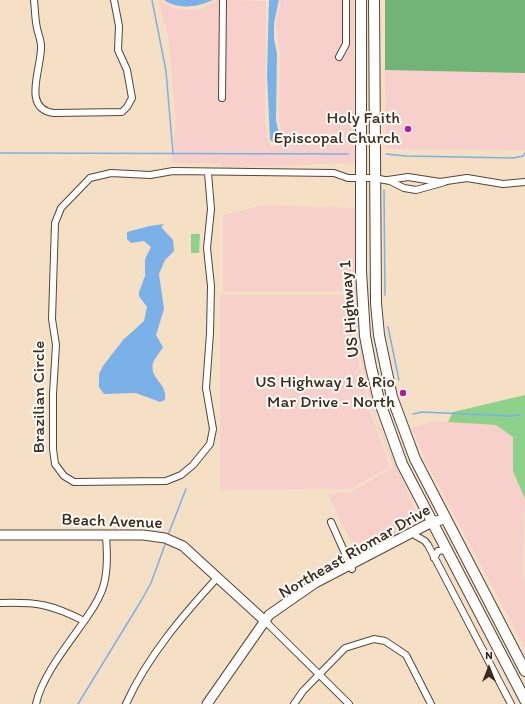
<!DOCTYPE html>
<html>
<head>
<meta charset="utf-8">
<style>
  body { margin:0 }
  #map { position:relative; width:525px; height:704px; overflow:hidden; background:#f5e0c5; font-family:Itim,sans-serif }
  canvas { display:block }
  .north { position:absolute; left:469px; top:648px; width:40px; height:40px; -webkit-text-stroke:3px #fdfcf7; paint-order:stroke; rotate:0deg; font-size:11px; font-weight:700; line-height:16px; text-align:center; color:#3b2a1e }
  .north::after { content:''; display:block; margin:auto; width:14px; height:18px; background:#3b2a1e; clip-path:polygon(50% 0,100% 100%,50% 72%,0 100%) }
</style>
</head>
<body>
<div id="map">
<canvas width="525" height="704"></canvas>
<div class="north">N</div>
</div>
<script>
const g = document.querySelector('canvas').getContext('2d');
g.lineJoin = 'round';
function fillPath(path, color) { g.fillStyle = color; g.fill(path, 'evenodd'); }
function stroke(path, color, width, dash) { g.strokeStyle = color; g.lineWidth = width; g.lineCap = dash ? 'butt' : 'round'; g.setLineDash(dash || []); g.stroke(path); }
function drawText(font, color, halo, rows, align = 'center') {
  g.font = font + ' Itim,sans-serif'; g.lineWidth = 4; g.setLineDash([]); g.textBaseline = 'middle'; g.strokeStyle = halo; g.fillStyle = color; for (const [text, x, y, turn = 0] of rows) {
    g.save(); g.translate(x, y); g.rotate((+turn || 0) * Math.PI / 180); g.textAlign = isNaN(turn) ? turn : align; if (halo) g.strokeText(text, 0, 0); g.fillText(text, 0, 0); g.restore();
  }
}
const built = new Path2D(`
  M158,0L172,7L185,10L202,9L217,0H220L219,100L224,101L225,0L266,1L265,115L267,140L270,145L273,147L280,145L283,137L279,121L280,54L276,24L281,0H343V43L335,58L340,61L349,45V0H354L355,165L345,163L223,168L220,163H172L176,119L168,35Z
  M385,70L525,73V150L386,149Z
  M263,205L356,208L359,304L367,377L376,417L421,524L360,556L345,530L328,494L351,492L391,469L393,466L371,407L358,348L355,294L352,291H223V215Z
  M220,295H352L355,348L369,408L390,467L350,489L220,490Z
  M433,421L496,425L513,437V471L525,499L523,573L525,583V648L425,460L412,428Z`);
const green = new Path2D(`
  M191,234H200L199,253H191Z
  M525,395V499L513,471V437L496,425L448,422L453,412Z`);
const forest = new Path2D(`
  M385,0H525V73L385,70Z`);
const water = new Path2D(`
  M164,0H213C198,7 178,10 164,0Z
  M269,0H279L274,23V38L277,54L276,121L280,138L278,143H275L270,140L267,74Z
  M164,224L161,227L173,240L174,251L165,260L159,274L164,309L156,335L163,347C160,352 155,358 153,363C149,379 168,383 165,400L160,402L136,393L104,394L99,387V374L103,366L123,340L144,321L147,307L139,296V292L145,276V259L151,247L144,241L131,243L127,239V232L150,226Z`);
const stream = new Path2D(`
  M152,0L166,71L173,154
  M0,153L348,154
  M386,154L406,156L513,158L523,156L525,153
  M384,190L385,295
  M388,327L399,380
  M413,414L422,412L511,416L520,415
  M168,535L186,489
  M78,704L141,601L151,583L166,542`);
const street = new Path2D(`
  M34,0C35,9 35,19 37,28C38,34 41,40 41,46C42,68 21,109 54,113L122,112L127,107L132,98L127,70L118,50L119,26L114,0
  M339,57L346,44V0
  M222,98L223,0
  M208,173L211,209L207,248L211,286L210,333L206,388L213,429L210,444L193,465L181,475L166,481L74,482L64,476L55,464L53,449V394L56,345L52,319L55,223L61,208L90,178L111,173L150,175L173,171L334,173L348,178H374L390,181L404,188L416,190L445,182
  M388,180L408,177L440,182L467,178L503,184L525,182
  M331,522L352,569
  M416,536L425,541L428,545L511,704
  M434,558L438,551L446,550
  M0,603C37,602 51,604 84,621
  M266,622L349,704
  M36,704C42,675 70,642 87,617C94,607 101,596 104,584C108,568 107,551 106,535
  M126,704C147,657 183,615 218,577
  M294,704L303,691L345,648L374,639L385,641L406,655L431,704`);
const secondary = new Path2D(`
  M0,535H143L165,538L183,546L266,622
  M207,704L269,615L315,583L432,522L445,519`);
const primary = new Path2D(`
  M361,0V271L365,336L371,367L379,400L402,464L525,700
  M374,0L376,303L379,335L392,397L415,459L525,671`);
const markers = [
  [408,129,4,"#b5179e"],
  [403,393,4,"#b5179e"]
];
const poiNames = [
  ["Holy Faith",400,119],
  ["Episcopal Church",400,139],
  ["US Highway 1 & Rio",395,383],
  ["Mar Drive - North",395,403]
];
const streetNames = [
  ["US Highway 1",350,309,-95],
  ["Brazilian Circle",40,397,-90],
  ["Beach Avenue",112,522,2],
  ["Northeast Riomar Drive",355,552,-30]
];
fillPath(built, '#f7d0cc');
fillPath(green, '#8dd18a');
fillPath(forest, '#72b376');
fillPath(water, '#7ab1e9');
stroke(stream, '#7ab1e9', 1.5);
stroke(street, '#574537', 8);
stroke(secondary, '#574537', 11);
stroke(primary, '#574537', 12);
stroke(street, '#fff', 6);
stroke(secondary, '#fff', 9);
stroke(primary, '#fff', 10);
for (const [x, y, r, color] of markers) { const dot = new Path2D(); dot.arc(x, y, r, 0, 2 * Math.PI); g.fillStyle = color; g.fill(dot); stroke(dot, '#fdfcf7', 1.5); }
drawText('17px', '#3b2a1e', '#fdfcf7', poiNames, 'right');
drawText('17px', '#3b2a1e', '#fdfcf7', streetNames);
</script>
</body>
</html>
